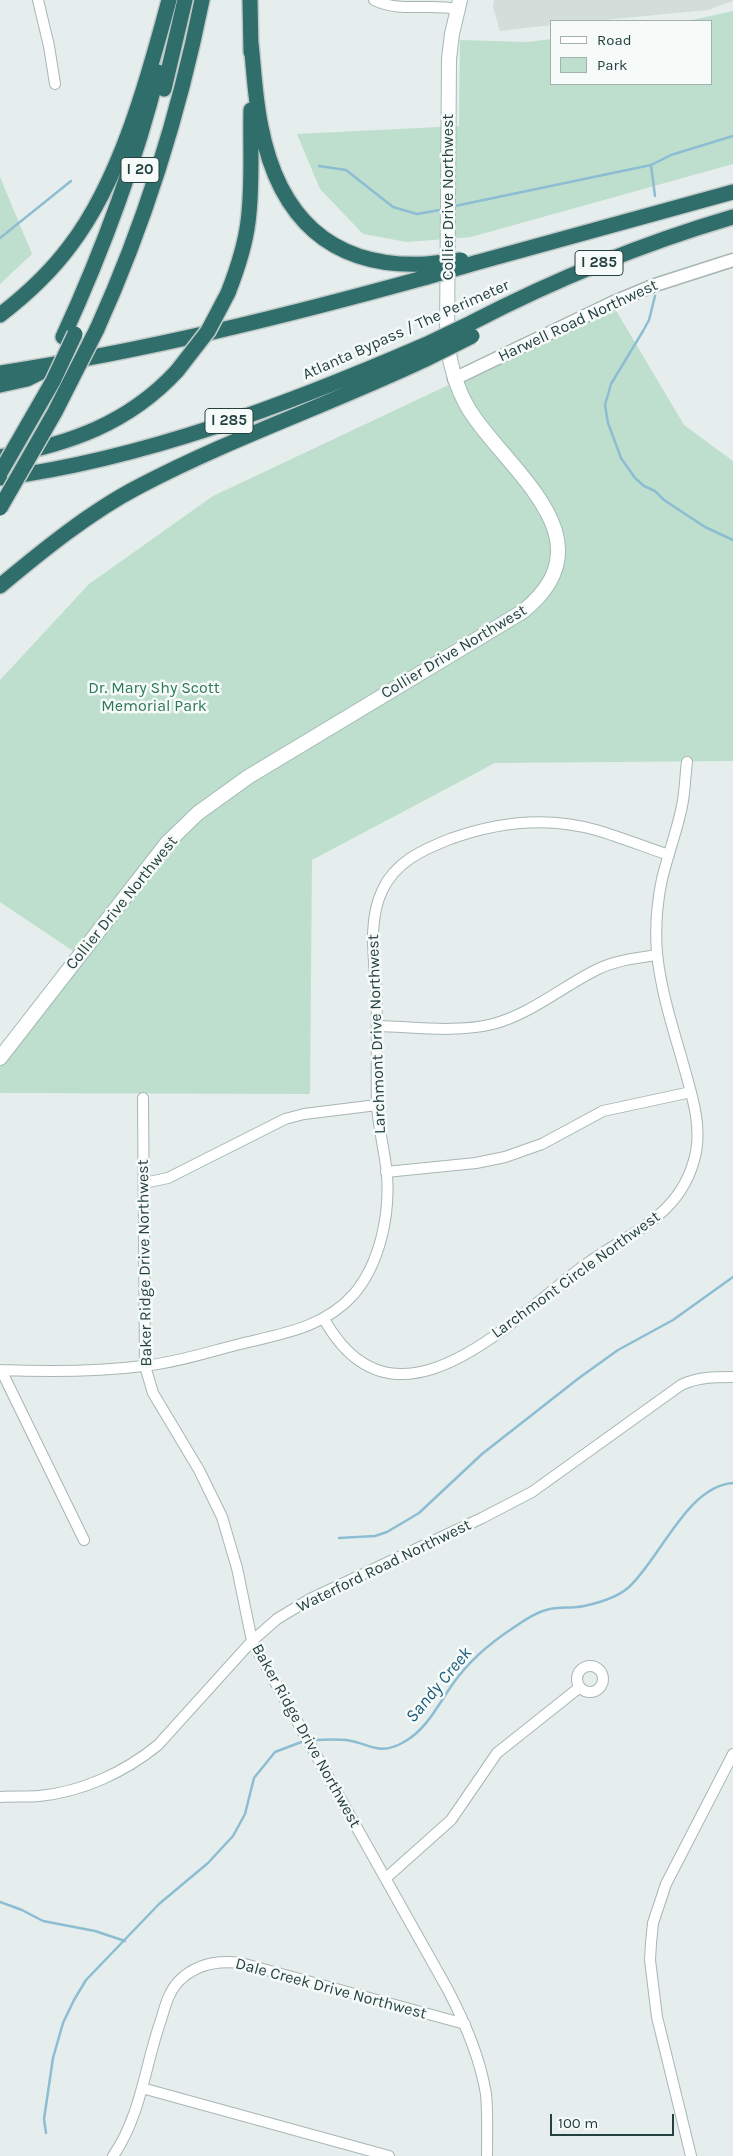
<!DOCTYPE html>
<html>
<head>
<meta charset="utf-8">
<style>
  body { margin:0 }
  #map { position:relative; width:733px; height:2156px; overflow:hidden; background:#e5eeec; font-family:Karla,sans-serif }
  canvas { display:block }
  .legend { position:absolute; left:550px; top:20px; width:162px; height:65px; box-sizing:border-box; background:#f6faf9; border:1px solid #a2b0ae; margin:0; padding:6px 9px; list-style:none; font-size:15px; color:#23413e }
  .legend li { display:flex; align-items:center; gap:10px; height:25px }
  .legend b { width:25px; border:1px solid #a2b0ae }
  .scale { position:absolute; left:550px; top:2114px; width:124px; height:22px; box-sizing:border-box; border:2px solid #23413e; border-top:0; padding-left:6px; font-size:15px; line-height:18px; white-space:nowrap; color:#23413e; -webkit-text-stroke:4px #f6faf9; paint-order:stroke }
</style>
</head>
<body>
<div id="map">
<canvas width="733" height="2156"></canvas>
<ul class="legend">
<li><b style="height:6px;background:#fff"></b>Road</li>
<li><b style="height:14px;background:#bedfcd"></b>Park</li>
</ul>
<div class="scale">100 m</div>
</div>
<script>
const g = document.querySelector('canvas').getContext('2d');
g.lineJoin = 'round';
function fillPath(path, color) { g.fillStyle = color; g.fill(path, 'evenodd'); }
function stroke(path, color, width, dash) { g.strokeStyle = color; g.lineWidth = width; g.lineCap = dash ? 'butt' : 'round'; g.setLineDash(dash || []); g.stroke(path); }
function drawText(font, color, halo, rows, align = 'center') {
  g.font = font + ' Karla,sans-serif'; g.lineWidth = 5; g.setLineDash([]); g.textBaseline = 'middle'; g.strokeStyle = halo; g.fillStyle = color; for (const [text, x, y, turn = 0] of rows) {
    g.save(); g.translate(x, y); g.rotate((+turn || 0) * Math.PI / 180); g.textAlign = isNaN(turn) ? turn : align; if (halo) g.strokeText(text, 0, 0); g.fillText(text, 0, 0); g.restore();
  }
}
const built = new Path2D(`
  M494,0H733V1L708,10L594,21H552V25L500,31L493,7Z`);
const green = new Path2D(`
  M733,11V164L471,237L407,242L363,234L320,189L297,134L459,126L460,40L527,42L552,39V84H712V21H688Z
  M0,177L32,254L0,284Z
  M614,307L684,425L733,461V761L495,763L312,860L310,1094L0,1093V1055L76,953L0,902V680L89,584L213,496Z`);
const stream = new Path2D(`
  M651,165L655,196
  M319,166L346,170L393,207L417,214L440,210
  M455,206L651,165L671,155L733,136
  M0,238L71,181
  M655,296L649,320L643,331L611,384L605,405L608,423L621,458L635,478L644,486L655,491L664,500L705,527L733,540
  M339,1538L375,1536L387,1532L419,1513L482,1454L579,1378L618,1350L673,1320L733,1277
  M312,1740C323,1740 335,1739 346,1740C370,1743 378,1757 404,1742C427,1729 438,1705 452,1685C468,1662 490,1643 513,1628C523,1621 534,1613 546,1610C559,1606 571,1609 584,1606C598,1603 618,1597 629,1587C660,1559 687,1486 733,1483
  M0,1902L22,1910L43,1921L95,1931L125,1941
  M46,2133L44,2119L53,2058L63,2023L74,2000L86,1980L159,1904L208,1863L233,1836L245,1814L254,1778L275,1752L304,1741`);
const minor = new Path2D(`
  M38,0L49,46L55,84
  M374,0C400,13 429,3 457,9
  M378,1026C415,1027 456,1033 493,1024C531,1014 563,986 598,969C616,960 638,958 657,955
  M143,1098L145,1366L153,1393L199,1470L222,1517L237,1568L252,1641L448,1990C465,2023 480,2057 486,2094C488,2115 487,2136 487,2156
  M386,1172L476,1163L505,1157L542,1144L603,1111L691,1092
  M144,1183L168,1178L285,1119L304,1114L377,1105
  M324,1319C395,1446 510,1321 582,1267C629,1232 683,1217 696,1152C701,1126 693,1099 686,1074C675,1034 661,994 657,953C655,929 657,903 662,879C668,854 677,831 682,806C685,792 685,777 687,762
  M0,1370C48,1372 96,1372 143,1366C175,1363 208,1352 240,1344C281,1334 324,1328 354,1294C380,1263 390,1215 387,1175C385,1151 378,1128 377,1104C376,1066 378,1027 376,989C374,956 368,921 382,891C395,862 422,850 450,839C497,822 547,816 596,830C620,837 645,847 669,855
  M1,1370L84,1540
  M577 1679a13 13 0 1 1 26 0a13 13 0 1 1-26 0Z
  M0,1797C13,1796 26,1797 39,1796C82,1792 125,1772 158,1745L252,1641L277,1619L310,1599L482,1518L532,1492L681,1385C698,1377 714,1377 733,1377
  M386,1878L451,1820L497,1753L580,1687
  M142,2088L389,2156
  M113,2156C141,2116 145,2065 161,2020C165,2007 168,1993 178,1982C195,1964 217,1960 241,1963L465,2024
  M691,2156L657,2017L650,1960L651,1943L653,1923L666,1884L733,1754`);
const tertiary = new Path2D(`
  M454,379L614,302L655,285L733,260`);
const secondary = new Path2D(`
  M0,1058L167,843L198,813L248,777L522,612C609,543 517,478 474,417C457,393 450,367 447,339L449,59L452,34L460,0`);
const motorway = new Path2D(`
  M250,0L251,52
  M251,43C254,71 255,99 261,127C279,218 331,269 427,264
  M164,89L185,0
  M475,263L733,192
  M228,293C237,270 245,246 248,222C253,185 250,147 251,110
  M0,315C26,295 50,273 70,246C120,181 148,79 169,0
  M471,323C556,279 641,244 733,217
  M97,329C145,223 179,114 202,0
  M63,337C102,252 135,164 158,72
  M0,373C145,351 286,316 427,277
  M0,385L27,379L45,370
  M0,457C69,444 128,424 177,371
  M0,478C145,459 291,403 425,345
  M0,586C42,551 90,512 138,487C231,438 331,404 426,359`);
const motorwayBridge = new Path2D(`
  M427,264L461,260
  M427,277L475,263
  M425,345L471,323
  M426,359L472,336
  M177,371L208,331L228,293
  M0,473L53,381L75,334
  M0,508L55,412L97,329`);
const shields = [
  [140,170,38],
  [599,263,48],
  [229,421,48]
];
const shieldNames = [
  ["I 20",140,170],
  ["I 285",599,263],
  ["I 285",229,421]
];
const streetNames = [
  ["Collier Drive Northwest",448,197,-90],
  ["Harwell Road Northwest",578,321,-25],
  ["Atlanta Bypass / The Perimeter",406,330,-24],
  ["Collier Drive Northwest",454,652,-31],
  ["Collier Drive Northwest",122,903,-51],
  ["Larchmont Drive Northwest",377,1034,-92],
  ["Baker Ridge Drive Northwest",145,1263,-91],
  ["Larchmont Circle Northwest",576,1275,-36],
  ["Waterford Road Northwest",384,1566,-26],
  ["Baker Ridge Drive Northwest",306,1736,61],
  ["Dale Creek Drive Northwest",331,1989,15]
];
const parkNames = [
  ["Dr. Mary Shy Scott",154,688],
  ["Memorial Park",154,706]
];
const waterNames = [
  ["Sandy Creek",439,1685,-50]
];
fillPath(built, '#d3dedb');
fillPath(green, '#bedfcd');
stroke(stream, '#8dbdd3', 2.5);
stroke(minor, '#a7b7b4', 12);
stroke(tertiary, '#a7b7b4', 15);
stroke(secondary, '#a3bab6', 16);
stroke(motorway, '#c1cac9', 18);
stroke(minor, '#fff', 10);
stroke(tertiary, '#fff', 12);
stroke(secondary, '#fff', 14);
stroke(motorway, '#2f6e6b', 15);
stroke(motorwayBridge, '#c1cac9', 18, []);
stroke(motorwayBridge, '#2f6e6b', 15);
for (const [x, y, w] of shields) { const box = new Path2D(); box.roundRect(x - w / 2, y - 12.5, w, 25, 4); g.fillStyle = '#f6faf9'; g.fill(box); stroke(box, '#23413e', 1); }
drawText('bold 15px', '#23413e', null, shieldNames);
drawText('16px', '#23413e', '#f6faf9', streetNames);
drawText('16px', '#2d7957', '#f6faf9', parkNames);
drawText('italic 18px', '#1c5e7e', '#f6faf9', waterNames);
</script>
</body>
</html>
